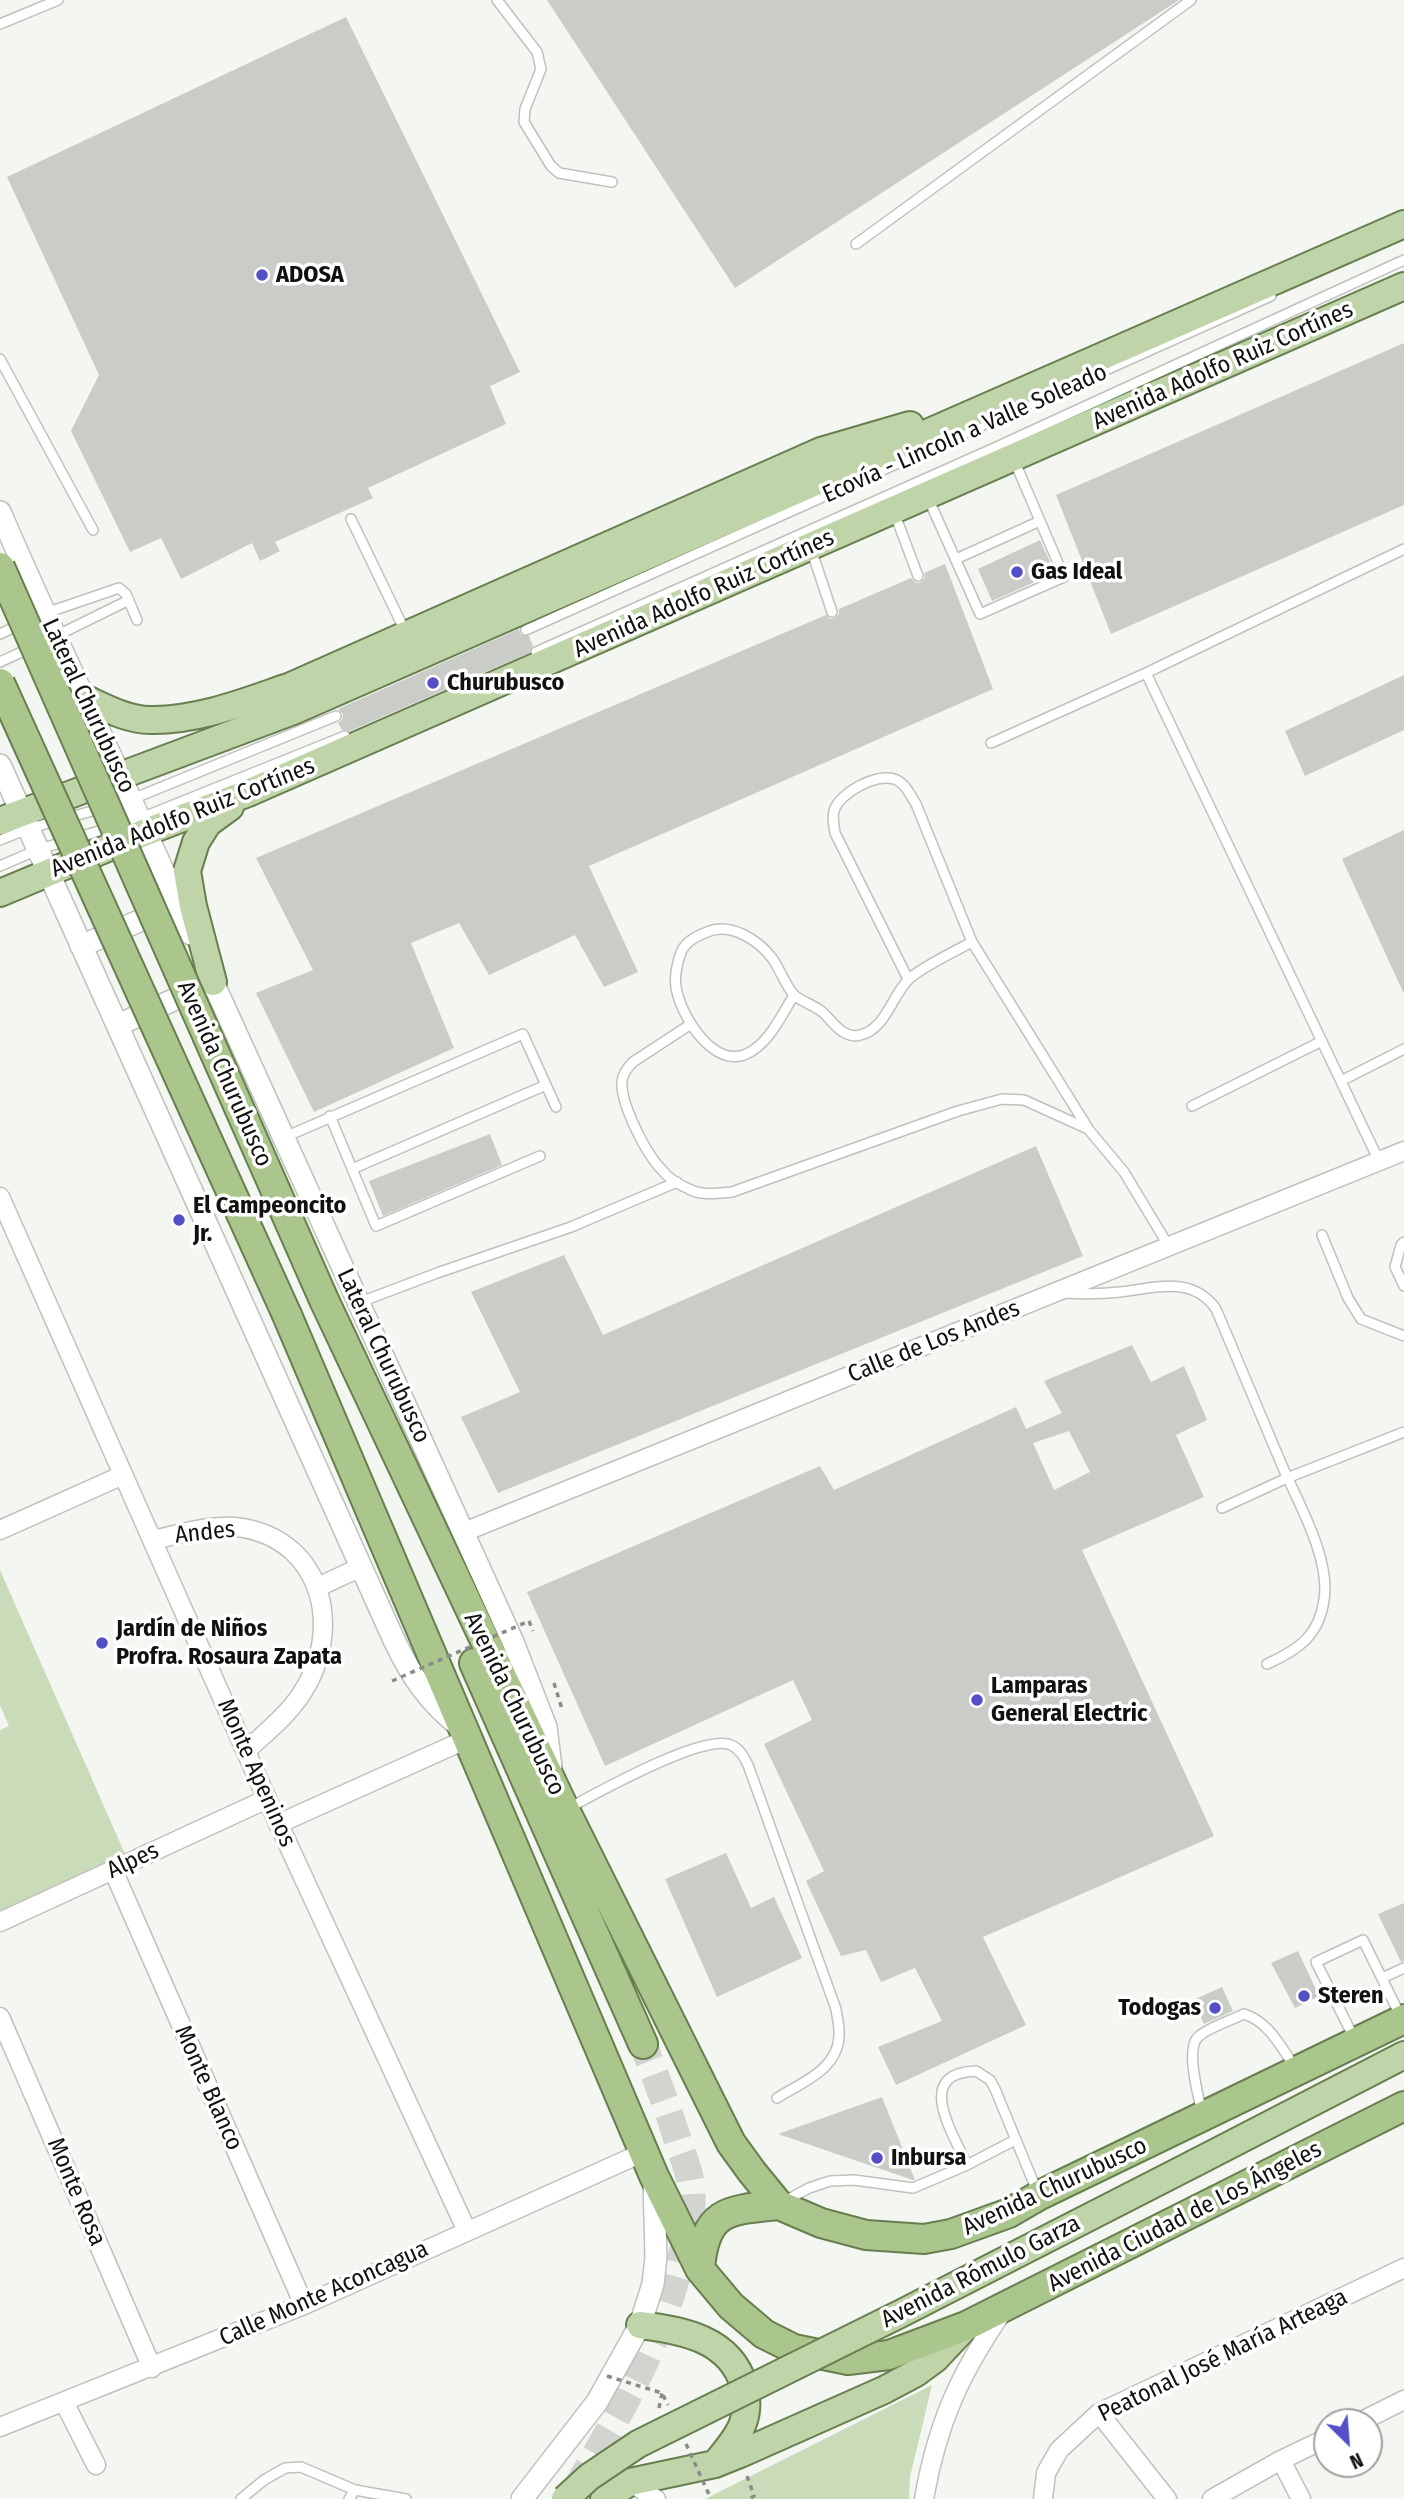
<!DOCTYPE html>
<html>
<head>
<meta charset="utf-8">
<style>
  body { margin:0 }
  #map { position:relative; width:1404px; height:2499px; overflow:hidden; background:#f4f6f2; font-family:"Fira Sans Condensed",sans-serif }
  canvas { display:block }
  .north { position:absolute; left:1313px; top:2408px; width:70px; height:70px; box-sizing:border-box; background:#fff; border:2px solid #a0a09f; border-radius:50%; rotate:155deg; font-size:19px; font-weight:700; line-height:28px; text-align:center; color:#111110 }
  .north::after { content:''; display:block; margin:auto; width:24px; height:32px; background:#544fc6; clip-path:polygon(50% 0,100% 100%,50% 72%,0 100%) }
</style>
</head>
<body>
<div id="map">
<canvas width="1404" height="2499"></canvas>
<div class="north">N</div>
</div>
<script>
const g = document.querySelector('canvas').getContext('2d');
g.lineJoin = 'round';
function fillPath(path, color) { g.fillStyle = color; g.fill(path, 'evenodd'); }
function stroke(path, color, width, dash) { g.strokeStyle = color; g.lineWidth = width; g.lineCap = dash ? 'butt' : 'round'; g.setLineDash(dash || []); g.stroke(path); }
function drawText(font, color, halo, rows, align = 'center') {
  g.font = font + ' "Fira Sans Condensed",sans-serif'; g.lineWidth = 7; g.setLineDash([]); g.textBaseline = 'middle'; g.strokeStyle = halo; g.fillStyle = color; for (const [text, x, y, turn = 0] of rows) {
    g.save(); g.translate(x, y); g.rotate((+turn || 0) * Math.PI / 180); g.textAlign = isNaN(turn) ? turn : align; if (halo) g.strokeText(text, 0, 0); g.fillText(text, 0, 0); g.restore();
  }
}
const green = new Path2D(`
  M0,1570L125,1854L0,1911V1730L9,1726L0,1705Z
  M932,2385L910,2477L909,2499H705Z`);
const building = new Path2D(`
  M547,0H1179L735,288Z
  M346,17L520,372L490,386L506,424L368,488L373,498L275,542L280,551L260,561L252,543L181,579L161,538L130,552L71,431L99,375L7,177Z
  M1404,343V505L1111,634L1056,495Z
  M1040,540L1055,573L992,601L978,569Z
  M945,564L993,689L589,866L638,972L604,987L575,935L489,975L459,923L411,943L454,1048L314,1112L256,993L313,970L256,858L826,615L830,619L835,618L839,614V609L911,578L916,583L921,582L925,578L924,573Z
  M519,629L521,635L529,636L533,646L529,653L350,731L342,730L338,723L342,720L343,714L338,709Z
  M1404,675V730L1305,776L1285,731Z
  M1404,830V994L1342,859Z
  M490,1134L502,1165L383,1216L369,1181Z
  M1036,1146L1083,1256L498,1493L461,1417L520,1392L471,1292L564,1255L603,1335Z
  M1132,1345L1151,1382L1184,1366L1207,1420L1176,1435L1204,1497L1082,1550L1214,1836L983,1937L1026,2025L896,2085L878,2047L942,2021L915,1968L881,1982L866,1950L841,1956L806,1881L824,1871L764,1744L812,1720L793,1680L605,1766L527,1592L820,1466L834,1490L1016,1407L1026,1429L1062,1413L1044,1381ZM1069,1431L1090,1472L1054,1490L1033,1443Z
  M726,1853L751,1908L774,1897L802,1958L717,1997L665,1879Z
  M1404,1903V1961L1401,1962L1378,1914Z
  M1298,1951L1319,1996L1295,2008L1271,1963Z
  M1222,1987L1233,2011L1204,2024L1193,2000Z
  M882,2097L915,2180H913L778,2134Z`);
const trunkTunnel = new Path2D(`
  M575,2491C619,2414 657,2351 680,2264C687,2237 695,2208 690,2180C688,2168 683,2156 679,2145C669,2111 656,2078 643,2044`);
const path = new Path2D(`
  M529,1621L533,1631
  M554,1683L562,1709
  M659,2408L662,2393
  M747,2476L754,2496L749,2499`);
const service = new Path2D(`
  M497,0L537,52L541,69L525,109L524,122L551,166L559,173L612,182
  M0,24L58,0
  M856,244L1191,0
  M0,359L93,530
  M928,498L980,614L1064,577L1014,460
  M894,512L918,576
  M351,519L405,631
  M811,549L832,612
  M956,559L1040,521
  M46,613L119,588L126,594L137,620
  M526,630L1271,296
  M0,634L21,624
  M56,636L129,600
  M536,652L992,449L1404,260
  M0,662L30,648
  M1146,673L1379,1161
  M991,743L1146,673L1404,549
  M130,800L336,716
  M0,840L27,829L103,808
  M0,866L37,850L141,818L345,736
  M908,979L835,833C834,826 832,818 834,811C839,793 876,773 894,779C905,782 910,795 916,804L972,942L1089,1130L1124,1172L1168,1245
  M794,995C781,1016 768,1046 744,1055C711,1066 680,1014 676,987C674,976 678,959 682,950C688,940 697,936 707,932C731,922 758,940 772,958C780,969 785,985 794,995C801,1001 813,1005 821,1011C830,1018 835,1028 845,1033C849,1035 855,1037 860,1035C885,1030 892,996 908,980C918,969 957,950 972,942
  M691,1024L633,1062C628,1067 623,1073 622,1081C620,1103 646,1154 662,1170C668,1178 680,1185 689,1189C701,1196 719,1193 732,1192L958,1111L1002,1099L1024,1100L1088,1129
  M1341,1081L1404,1049
  M1192,1106L1322,1041
  M330,1116L376,1226L540,1156
  M285,1137L523,1034L546,1085
  M352,1169L546,1085L556,1107
  M1322,1235L1348,1298L1361,1319L1404,1336
  M1404,1242L1401,1245L1395,1267L1404,1286
  M1065,1293C1084,1294 1102,1294 1120,1292C1155,1288 1192,1275 1216,1309C1238,1360 1259,1412 1281,1463C1297,1501 1331,1558 1324,1600C1319,1636 1298,1650 1267,1664
  M358,1303L437,1273L571,1227L677,1182
  M1222,1508L1287,1478L1404,1432
  M567,1809C595,1794 703,1733 731,1745C740,1749 744,1757 748,1765L836,2009C837,2017 840,2028 839,2037C837,2070 801,2083 777,2098
  M1382,1978L1404,1968
  M1354,2038L1316,1962L1363,1940L1400,2015
  M1202,2114C1199,2097 1185,2050 1198,2037C1207,2028 1232,2020 1244,2014C1269,2022 1280,2046 1295,2067
  M967,2165C953,2133 913,2073 976,2071L990,2080L995,2089L1037,2191
  M783,2202L809,2188L830,2181L854,2180L913,2188L967,2165L1015,2140
  M241,2499L264,2480L285,2468L301,2467L355,2490L406,2499
  M349,2499L355,2490`);
const minor = new Path2D(`
  M0,1197L267,1799L467,2231
  M0,1530L123,1475
  M464,1532L1404,1151
  M153,1540C180,1534 215,1523 243,1528C324,1542 343,1631 302,1693C288,1715 265,1733 246,1751
  M318,1587L361,1567
  M278,1824L467,1739
  M113,1870L304,2305
  M0,1922L267,1799
  M0,2017L152,2368
  M64,2402L96,2465
  M1099,2413L1167,2499
  M1360,2422L1404,2400
  M0,2427L304,2305L644,2152
  M1281,2460L1301,2499
  M630,2482L656,2499
  M924,2499C937,2424 960,2373 1003,2311
  M1043,2499L1046,2473L1059,2450L1099,2413L1404,2268
  M1212,2499L1281,2460L1327,2438`);
const tertiary = new Path2D(`
  M0,512C61,654 130,792 191,934
  M0,765L394,1640C411,1676 430,1704 462,1728
  M81,946L167,909
  M207,969L513,1642L546,1727L551,1767
  M118,1025L202,987
  M522,2499L597,2402L640,2325L653,2284L656,2257L654,2181`);
const primary = new Path2D(`
  M84,698C104,707 127,720 150,720C198,721 247,701 291,686L821,451L910,425
  M0,821L293,711L1404,224
  M0,893L146,832L248,793L1404,286
  M213,982L193,906L187,871L196,842L208,823L230,807
  M1195,2163L1404,2055
  M640,2325C682,2330 731,2339 744,2386C747,2398 748,2410 743,2423C738,2438 726,2450 716,2463
  M604,2499L630,2482L715,2464L740,2454L884,2390L916,2373L935,2359L966,2326`);
const trunk = new Path2D(`
  M324,1300L565,1810L731,2143L752,2172L779,2205L821,2223L866,2235L924,2239L951,2234L1009,2213L1040,2195L1404,2019
  M287,1315L654,2176L700,2269L731,2306L764,2334L794,2349L848,2360L889,2355L966,2326L1404,2106
  M474,1663L643,2044
  M700,2269C705,2210 727,2210 779,2205`);
const pathBridge = new Path2D(`
  M392,1681L529,1621
  M607,2376L662,2393L668,2405
  M686,2444L711,2499`);
const primaryBridge = new Path2D(`
  M565,2499L589,2477L638,2444L902,2313L1195,2163`);
const trunkBridge = new Path2D(`
  M0,567L324,1300
  M0,683L287,1315`);
const markers = [
  [262,275,7,"#544fc6"],
  [1017,572,7,"#544fc6"],
  [433,683,7,"#544fc6"],
  [179,1220,7,"#544fc6"],
  [102,1643,7,"#544fc6"],
  [977,1700,7,"#544fc6"],
  [1304,1996,7,"#544fc6"],
  [1215,2008,7,"#544fc6"],
  [877,2158,7,"#544fc6"]
];
const poiNames = [
  ["ADOSA",276,275],
  ["Gas Ideal",1031,572],
  ["Churubusco",447,683],
  ["El Campeoncito",193,1206],
  ["Jr.",193,1234],
  ["Jardín de Niños",116,1629],
  ["Profra. Rosaura Zapata",116,1657],
  ["Lamparas",991,1686],
  ["General Electric",991,1714],
  ["Steren",1318,1996],
  ["Todogas",1201,2008,"right"],
  ["Inbursa",891,2158]
];
const streetNames = [
  ["Avenida Adolfo Ruiz Cortínes",1223,366,-24],
  ["Ecovía - Lincoln a Valle Soleado",965,434,-24],
  ["Avenida Adolfo Ruiz Cortínes",704,594,-24],
  ["Lateral Churubusco",88,706,65],
  ["Avenida Adolfo Ruiz Cortínes",183,818,-22],
  ["Avenida Churubusco",224,1074,66],
  ["Calle de Los Andes",934,1342,-22],
  ["Lateral Churubusco",383,1356,65],
  ["Andes",205,1533,-6],
  ["Avenida Churubusco",514,1704,64],
  ["Monte Apeninos",256,1773,66],
  ["Alpes",133,1861,-25],
  ["Monte Blanco",208,2088,66],
  ["Avenida Churubusco",1055,2187,-25],
  ["Monte Rosa",76,2192,67],
  ["Avenida Ciudad de Los Ángeles",1185,2217,-27],
  ["Avenida Rómulo Garza",981,2272,-27],
  ["Calle Monte Aconcagua",324,2294,-24],
  ["Peatonal José María Arteaga",1223,2356,-26]
];
fillPath(green, '#cadbba');
fillPath(building, '#caccc8');
stroke(trunkTunnel, '#d2d4d0', 28, [28, 14]);
stroke(service, '#bfc1bd', 12);
stroke(minor, '#bfc1bd', 21);
stroke(tertiary, '#bfc1bd', 24);
stroke(primary, '#677e4e', 30);
stroke(trunk, '#677e4e', 32);
stroke(path, '#8b8c89', 3.5, [5, 5]);
stroke(service, '#fff', 9);
stroke(minor, '#fff', 18);
stroke(tertiary, '#fff', 21);
stroke(primary, '#bfd4a9', 26);
stroke(trunk, '#aac68c', 28);
stroke(primaryBridge, '#677e4e', 30, []);
stroke(trunkBridge, '#677e4e', 32, []);
stroke(pathBridge, '#8b8c89', 3.5, [5, 5]);
stroke(primaryBridge, '#bfd4a9', 26);
stroke(trunkBridge, '#aac68c', 28);
for (const [x, y, r, color] of markers) { const dot = new Path2D(); dot.arc(x, y, r, 0, 2 * Math.PI); g.fillStyle = color; g.fill(dot); stroke(dot, '#fff', 2.5); }
drawText('bold 24px', '#111110', '#fff', poiNames, 'left');
drawText('24px', '#111110', '#fff', streetNames);
</script>
</body>
</html>
